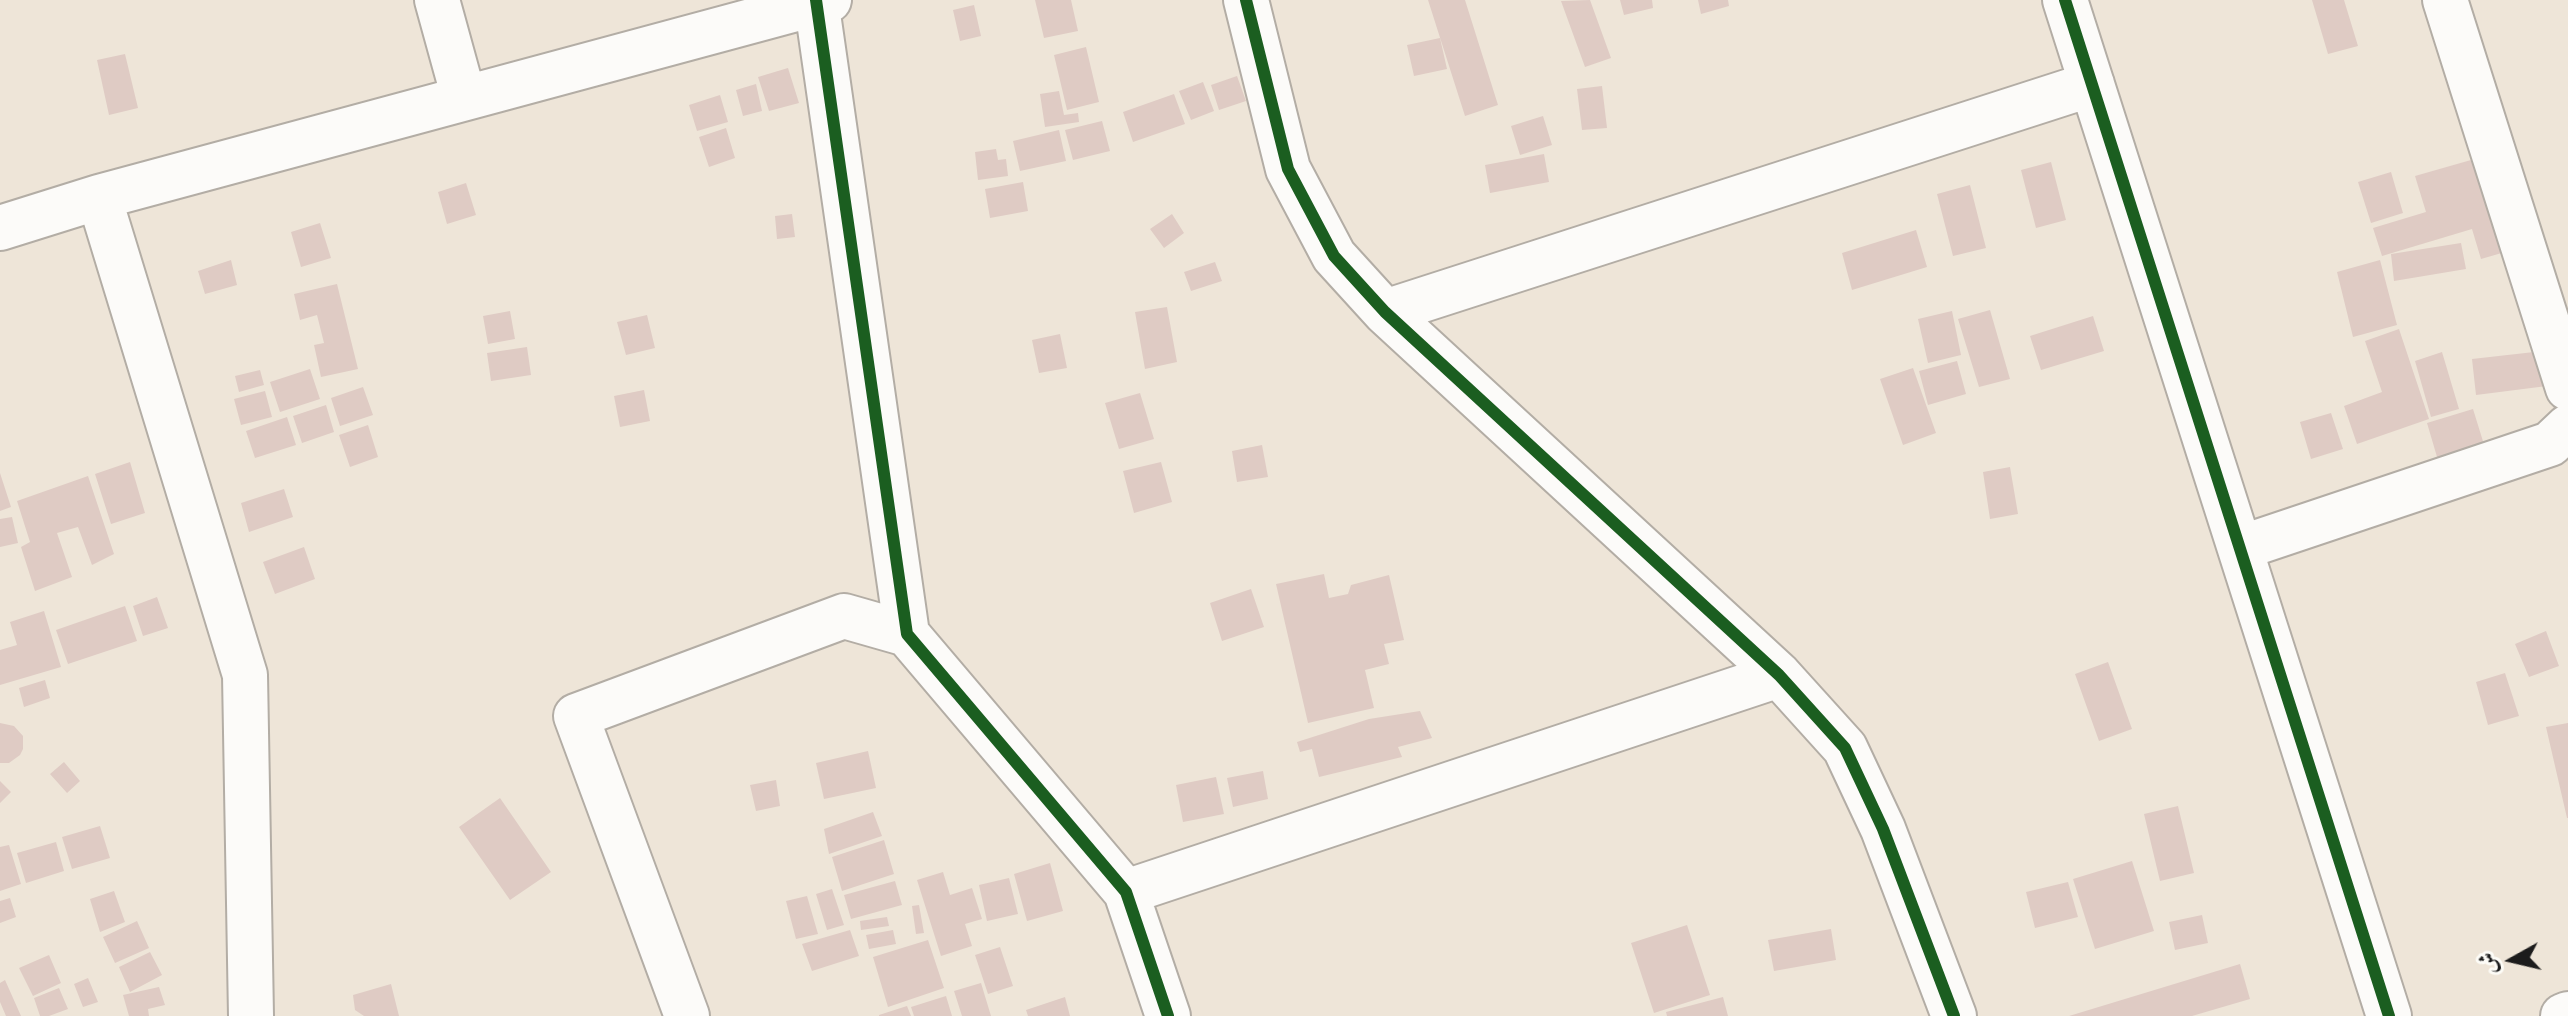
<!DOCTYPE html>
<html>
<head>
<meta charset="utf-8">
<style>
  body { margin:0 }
  #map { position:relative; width:2568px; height:1016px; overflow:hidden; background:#eee5d8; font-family:Alegreya,Amiri,serif }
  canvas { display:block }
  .north { position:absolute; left:2472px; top:920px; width:80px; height:80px; -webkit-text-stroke:6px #fdfcf7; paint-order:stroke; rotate:262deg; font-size:22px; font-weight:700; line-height:32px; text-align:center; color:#1c1c1c }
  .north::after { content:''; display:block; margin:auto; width:28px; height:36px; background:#1c1c1c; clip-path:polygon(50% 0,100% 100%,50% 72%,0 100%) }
</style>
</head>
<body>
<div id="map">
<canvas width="2568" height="1016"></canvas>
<div class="north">ش</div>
</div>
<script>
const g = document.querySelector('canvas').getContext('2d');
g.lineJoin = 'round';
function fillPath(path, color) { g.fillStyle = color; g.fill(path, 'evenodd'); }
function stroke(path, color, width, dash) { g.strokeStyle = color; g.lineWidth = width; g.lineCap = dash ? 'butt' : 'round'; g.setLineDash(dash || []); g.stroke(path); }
const building = new Path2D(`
  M1035,0H1071L1078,31L1044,38Z
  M1428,0H1465L1498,105L1465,116Z
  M1590,0L1611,58L1585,67L1561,1Z
  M1620,0H1652L1653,8L1624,15Z
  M1698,0H1728L1729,6L1701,14Z
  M2312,0H2344L2358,46L2328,54Z
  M974,5L981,36L960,41L953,10Z
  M1440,38L1447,69L1414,76L1407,45Z
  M1086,47L1099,102L1067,110L1054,55Z
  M125,54L138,108L109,115L97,60Z
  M788,68L799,103L769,111L758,77Z
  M1237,76L1246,101L1219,110L1211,85Z
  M1203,82L1214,111L1191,120L1179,91Z
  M756,84L762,111L743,116L736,90Z
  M1602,86L1607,128L1582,130L1577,89Z
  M1059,91L1064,115L1078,113L1079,122L1045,127L1040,94Z
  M1174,94L1185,124L1133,142L1123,112Z
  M720,95L728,122L697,131L689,105Z
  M1543,116L1552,145L1520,155L1511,126Z
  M1102,121L1110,151L1073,160L1065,130Z
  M726,128L735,158L709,167L699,137Z
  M1059,130L1066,161L1020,171L1013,141Z
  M996,149L998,160L1006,159L1008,176L978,180L975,152Z
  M1544,154L1549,182L1490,193L1485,165Z
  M2485,156L2512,250L2481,259L2472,229L2382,256L2373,228L2426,212L2415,176Z
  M2051,162L2066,220L2036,228L2021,170Z
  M2391,172L2403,213L2371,223L2358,182Z
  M1023,182L1028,211L990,218L985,189Z
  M466,183L476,215L447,224L438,192Z
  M1970,185L1986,248L1953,256L1937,194Z
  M792,214L795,237L777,239L775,216Z
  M1172,214L1184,233L1164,248L1150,229Z
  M320,223L331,258L301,267L291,232Z
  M1916,230L1927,267L1852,290L1842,253Z
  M2461,243L2466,269L2394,281L2391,254Z
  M231,260L237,285L205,294L198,271Z
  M2380,260L2397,325L2353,337L2337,272Z
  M1215,262L1222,281L1191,291L1184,272Z
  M337,284L358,369L321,377L314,345L324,343L317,315L300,320L294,294Z
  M1167,307L1177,362L1145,369L1135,312Z
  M1990,310L2010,379L1979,387L1958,319Z
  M510,311L515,339L488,344L483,316Z
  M1952,311L1961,355L1928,363L1918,319Z
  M647,315L655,348L626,355L617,322Z
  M2093,316L2104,351L2041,370L2030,336Z
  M2399,329L2429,419L2357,444L2344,406L2382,392L2365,341Z
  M1060,334L1067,368L1039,373L1032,340Z
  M527,347L531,375L491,381L487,353Z
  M2543,351L2547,386L2476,395L2472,359Z
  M2442,352L2459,409L2431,417L2415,361Z
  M1957,361L1966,394L1928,405L1919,371Z
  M1913,368L1936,433L1903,445L1880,379Z
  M310,369L320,399L280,412L270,382Z
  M260,370L264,385L239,392L235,376Z
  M363,387L373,415L340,426L331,398Z
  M644,390L650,421L620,427L614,396Z
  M265,391L272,417L241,425L234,399Z
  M1140,393L1154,439L1119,449L1105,403Z
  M326,405L334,432L302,443L293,416Z
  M2473,409L2486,451L2440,467L2427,423Z
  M2331,413L2343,449L2311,459L2300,422Z
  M287,417L296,445L255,458L246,431Z
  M368,425L378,457L350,467L339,435Z
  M1262,445L1268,477L1237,482L1232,451Z
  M130,462L145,513L111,524L95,474Z
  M1161,462L1172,502L1134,513L1123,471Z
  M2010,467L2018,514L1990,519L1983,472Z
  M0,473L11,507L0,511Z
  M88,476L114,554L92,565L78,527L57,533L72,577L35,591L21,547L30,542L17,501Z
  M284,489L293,517L249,532L241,503Z
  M12,517L18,543L0,547V519Z
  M304,547L315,579L275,594L263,562Z
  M1324,574L1329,598L1348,594L1351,585L1389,575L1404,640L1384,644L1389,664L1365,670L1374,708L1308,723L1276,584Z
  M1251,589L1264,627L1222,641L1210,603Z
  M157,597L168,628L143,636L133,606Z
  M125,606L137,641L68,664L56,630Z
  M44,611L61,667L0,685V650L17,645L10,622Z
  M2546,631L2559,666L2529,677L2515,644Z
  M2108,662L2132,729L2099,741L2075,674Z
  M2505,673L2519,716L2488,725L2476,682Z
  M45,680L50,698L24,707L19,688Z
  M1420,711L1432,738L1398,747L1402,757L1319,777L1312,749L1300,752L1297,742L1369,719Z
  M0,723L14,726L23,736V749L20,755L9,763H0Z
  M2568,723V818H2567L2546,727Z
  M868,751L876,788L824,799L816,763Z
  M64,762L80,781L67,793L50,774Z
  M1263,771L1268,799L1233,807L1227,778Z
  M1216,777L1224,814L1183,822L1176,785Z
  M776,780L780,806L756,811L750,785Z
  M0,781L11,792L0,803Z
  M500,798L551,872L510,900L459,827Z
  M2178,806L2194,873L2160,881L2144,814Z
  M873,812L882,836L829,854L824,829Z
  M100,826L110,858L72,869L62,837Z
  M884,840L894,874L842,891L832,857Z
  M56,842L64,871L26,883L17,853Z
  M9,845L21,884L0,891V847Z
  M2132,861L2154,931L2095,949L2073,879Z
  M1050,863L1063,911L1027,921L1014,874Z
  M943,872L950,895L972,888L982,919L965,924L972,946L941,956L917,880Z
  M1009,878L1018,914L987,921L979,885Z
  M895,881L902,905L851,919L844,895Z
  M2068,882L2078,917L2035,928L2026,892Z
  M832,889L844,925L827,930L816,894Z
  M114,891L125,922L100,932L90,899Z
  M807,896L818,934L796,939L786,901Z
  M10,898L16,917L0,923V901Z
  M919,905L924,933L916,934L912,906Z
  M2202,915L2208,943L2175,950L2169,922Z
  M887,917L889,926L861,930L860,921Z
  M137,921L149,948L115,963L103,937Z
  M1687,925L1710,995L1654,1013L1631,943Z
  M1831,929L1836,960L1774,971L1768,940Z
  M850,930L859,956L812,971L802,944Z
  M893,930L896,944L869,949L866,935Z
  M928,940L944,988L888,1007L873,957Z
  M1000,947L1013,986L988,994L975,955Z
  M150,952L162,975L130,992L119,967Z
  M49,955L61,983L33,996L19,968Z
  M2240,964L2250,999L2192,1016H2069Z
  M88,978L98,1002L83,1007L74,984Z
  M5,980L21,1016H6L0,1002V983Z
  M981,983L991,1016H962L954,991Z
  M391,984L399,1016H364L355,1010L353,995Z
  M159,987L165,1005L148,1009L149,1016H129L123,995Z
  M59,988L68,1009L49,1016H40L34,998Z
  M946,996L952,1016H914L911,1007Z
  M1065,997L1070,1016H1028L1026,1010Z
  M1723,997L1728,1016H1667L1666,1012Z
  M907,1006L911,1016H879V1015Z`);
const minor = new Path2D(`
  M437,0L464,98
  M816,0L907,634L1126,892L1168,1016
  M1246,0L1288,169L1334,256L1385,312L1779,675L1845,748L1883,829L1954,1016
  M2065,0L2389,1016
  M2445,0L2568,388
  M99,197L245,675L251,1016
  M0,228L99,197L829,0
  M1385,312L2092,84
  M2240,548L2550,444L2568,427
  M1126,892L1779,675
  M687,1016L576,716L844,616L907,634
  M2563,1016L2568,1014`);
const cycleway = new Path2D(`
  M816,0L907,634L1126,892L1168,1016
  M1246,0L1288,169L1334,256L1385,312L1779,675L1845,748L1883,829L1954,1016
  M2065,0L2389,1016`);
fillPath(building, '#dfcbc4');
stroke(minor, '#b3ada5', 48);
stroke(minor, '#fcfbf9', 44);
stroke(cycleway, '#1b5e20', 12);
</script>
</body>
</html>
